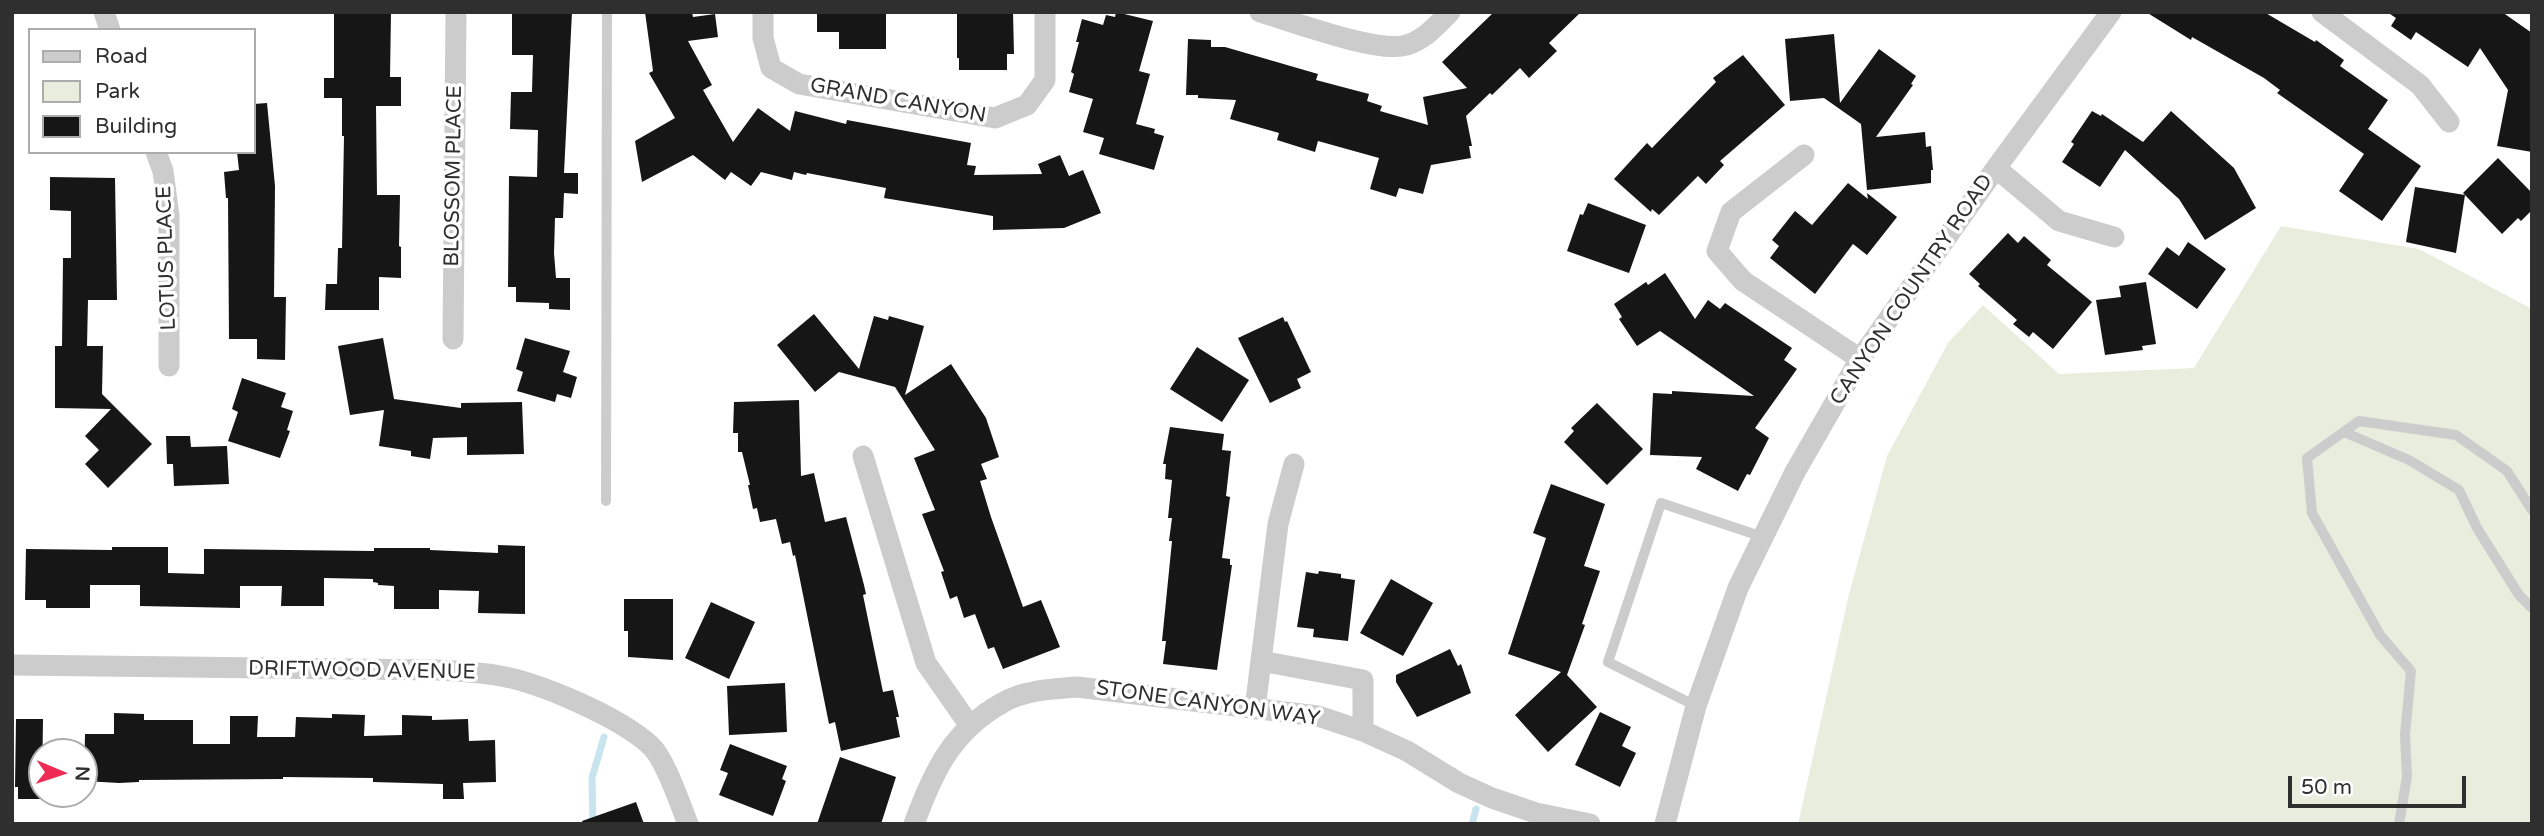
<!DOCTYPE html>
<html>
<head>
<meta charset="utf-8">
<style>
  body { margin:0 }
  #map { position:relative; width:2544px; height:836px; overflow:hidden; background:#fff; font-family:"Varela Round",sans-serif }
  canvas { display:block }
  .frame { position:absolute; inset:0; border:14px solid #2f2f2f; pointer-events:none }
  .legend { position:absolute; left:28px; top:28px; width:228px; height:126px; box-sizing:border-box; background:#fff; border:2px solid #acacac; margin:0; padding:9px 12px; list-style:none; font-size:21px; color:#2f2f2f }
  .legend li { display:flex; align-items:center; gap:14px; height:35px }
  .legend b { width:35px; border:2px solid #acacac }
  .north { position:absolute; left:28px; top:738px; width:70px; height:70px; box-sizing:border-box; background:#fff; border:2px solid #acacac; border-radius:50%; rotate:92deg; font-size:19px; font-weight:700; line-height:28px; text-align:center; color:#2f2f2f }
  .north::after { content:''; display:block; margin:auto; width:24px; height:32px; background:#ed2b54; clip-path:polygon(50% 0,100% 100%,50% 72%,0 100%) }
  .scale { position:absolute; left:2288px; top:776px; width:178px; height:32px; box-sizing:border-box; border:4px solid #2f2f2f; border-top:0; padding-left:9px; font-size:21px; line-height:24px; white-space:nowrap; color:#2f2f2f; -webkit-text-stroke:5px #fff; paint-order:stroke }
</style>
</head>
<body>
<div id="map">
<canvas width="2544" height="836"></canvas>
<div class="frame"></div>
<ul class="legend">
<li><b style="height:9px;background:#ccc"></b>Road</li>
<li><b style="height:19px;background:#e8eddd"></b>Park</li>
<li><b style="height:19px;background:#161616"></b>Building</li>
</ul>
<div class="north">N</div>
<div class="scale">50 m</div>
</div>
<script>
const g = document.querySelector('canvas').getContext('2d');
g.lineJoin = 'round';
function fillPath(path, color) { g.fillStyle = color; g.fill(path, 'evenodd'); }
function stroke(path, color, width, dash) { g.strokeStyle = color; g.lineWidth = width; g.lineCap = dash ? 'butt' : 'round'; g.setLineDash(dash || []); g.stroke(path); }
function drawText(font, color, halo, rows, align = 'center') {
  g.font = font + ' "Varela Round",sans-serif'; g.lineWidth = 7; g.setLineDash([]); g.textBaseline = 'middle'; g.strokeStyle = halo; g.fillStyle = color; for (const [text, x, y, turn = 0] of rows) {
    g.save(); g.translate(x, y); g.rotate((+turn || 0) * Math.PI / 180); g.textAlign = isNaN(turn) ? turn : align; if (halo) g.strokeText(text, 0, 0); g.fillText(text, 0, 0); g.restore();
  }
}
const green = new Path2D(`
  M2281,226L2419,249L2532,309V824H1798L1849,594L1887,456L1948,343L1983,305L2059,374L2194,368Z`);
const stream = new Path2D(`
  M593,824L592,778L604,737
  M1472,824L1476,809`);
const building = new Path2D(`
  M334,12H391L390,77H401V106H376L377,195H400L399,246L401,247V278L379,277V310H325L326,284H337L338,248H342L344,136H342V98H324V78H334Z
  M512,12H572L564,173H578V194L564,193L563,218H555L554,253L556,278H570V310L549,309V303L516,302V287H508L509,176L537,177L538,130L510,129L511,92H532L533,55H512Z
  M645,12H692L693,17L715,14L718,37L688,41L712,85L703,90L733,142L758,108L790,131L795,111L846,124L847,120L971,143L967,165L976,166L974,175L1042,174L1038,164L1060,155L1069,176L1083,170L1101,213L1064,228L993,230V216L884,198L886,188L807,173L806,175L794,172L792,180L761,172L751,186L731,172L725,180L693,155L642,182L635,141L675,118L649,73L653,71Z
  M817,12H886V49H839V32H817Z
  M957,12H1013L1014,54H1007V70H959V58H957Z
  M1116,12L1153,21L1139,71L1150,74L1136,124L1155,129L1154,133L1164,136L1154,170L1099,154L1104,138L1083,132L1093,99L1069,92L1074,74L1071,72L1079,42H1076L1082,19L1103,25L1106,15L1115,17Z
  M1494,12H1581L1549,43L1557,51L1529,78L1520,68L1492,95L1490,93L1466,116L1472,146H1469L1471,158L1431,165L1423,194L1399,188L1396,197L1370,189L1379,158L1318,141L1315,152L1277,140L1279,133L1230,119L1236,100L1198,98V95H1186L1188,39L1211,40V47H1225L1318,74L1316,80L1369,94L1367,101L1382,106L1380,111L1428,125L1423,97L1467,88L1442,62Z
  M2146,12H2264L2315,42L2316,40L2344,60L2340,66L2388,100L2368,129L2421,166L2382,221L2339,191L2364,154L2277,93L2280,90L2264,78L2192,37L2191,40Z
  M2387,12H2502L2532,33V152L2497,146L2508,90L2480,48L2468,67L2416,32L2411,40L2391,26L2396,18Z
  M1834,34L1840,103L1879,49L1916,76L1911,84L1913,85L1876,137L1925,132L1926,147L1931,146L1933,170H1931V183L1867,190L1861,124L1824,98L1790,101L1785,39Z
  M1743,55L1785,105L1720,161L1724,165L1706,184L1698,176L1659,215L1652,209L1651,212L1614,179L1647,143L1652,148L1716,82L1713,78Z
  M267,103L275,186L274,297H286L285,360L257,359V339H229L228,198H226L224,172L239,170L237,152H254V104Z
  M2092,111L2101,116L2102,114L2143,142L2171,111L2234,168L2256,208L2205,240L2179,199L2125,150L2100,187L2062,162L2074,144L2071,142Z
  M2498,158L2532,193V210L2521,221L2518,218L2502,234L2465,195L2456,253L2406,242L2415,187L2465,195L2463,193Z
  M50,177L115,178L117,300H88L87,346H103L102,394L152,444L108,488L85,464L99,450L85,436L111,409L55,408V346H62L63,258H71V211L50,210Z
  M1848,183L1868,199L1867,193L1897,217L1867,255L1853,244L1815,294L1770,258L1779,246L1772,240L1795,211L1812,225Z
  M1588,203L1646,225L1629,273L1567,251L1580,214L1583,215Z
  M2008,233L2018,243L2024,236L2051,260L2047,265L2092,302L2053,349L2033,332L2029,337L2013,324L2017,320L1978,286L1980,284L1969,274Z
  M2188,242L2226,269L2197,309L2148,274L2167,247L2179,256Z
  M1665,273L1695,319L1708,300L1720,309L1725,303L1792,348L1784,360L1797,369L1755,428L1769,438L1750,475L1747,474L1738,491L1696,469L1702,457L1650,455L1653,393L1672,394V391L1754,396L1660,331L1637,346L1619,319L1622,317L1614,304L1646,282L1648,285Z
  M2146,282L2156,344L2142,346L2143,350L2105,355L2096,300L2121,297L2119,286Z
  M814,314L859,369L874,316L888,320L889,316L924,326L905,395L951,364L986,418L999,457L981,464L987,479L980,481L991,517L1023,607L1041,600L1060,647L1003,669L994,647L988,649L975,614L964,618L957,596L950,599L941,572L944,571L922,514L935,510L914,458L935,450L895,387L839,372L815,392L777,345Z
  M1283,317L1285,322L1287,321L1311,372L1297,379L1301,388L1270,403L1238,338Z
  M383,338L394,399L461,408V403L522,402L524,454L467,455V437L433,438L430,459L411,456V451L379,446L384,410L350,415L338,346Z
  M525,338L570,351L563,372L577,377L571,398L557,394L555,402L517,391L523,372L516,369Z
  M1197,347L1249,380L1222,422L1170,389Z
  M242,378L286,393L281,407L293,411L287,430L290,431L280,458L228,441L238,412L232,409Z
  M799,400L801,476L814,473L825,522L846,517L864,585L866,594L863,595L883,692L893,690L899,717H896L900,737L841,751L835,722L829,724L795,555L793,556L790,542L782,544L776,519L760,522L757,508L753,509L748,485H750L742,452H738V433H733L734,402Z
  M1597,403L1643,449L1607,485L1564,442L1574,431L1571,428Z
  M1170,427L1224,434L1222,450L1231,451L1226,496L1230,497L1222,558L1230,559V565H1232L1217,670L1163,664L1166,641H1162L1172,541H1169L1172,518H1168L1172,480L1165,479L1166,464H1163Z
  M166,436H190L191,447L227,446L229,484L174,486L173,464H167Z
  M1551,484L1605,504L1584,566L1600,571L1582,624L1585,625L1567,675L1597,707L1548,752L1515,715L1561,672L1508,654L1546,538L1533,533Z
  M498,545L525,546V614L478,613L479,591L439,590V609H394V586L378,585V583L373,582V579L324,578V606H281L282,586H240V608L140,606V585H90V608H46V600H25L26,549L112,550V547H168V573L204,574V549L374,551V548H430V550L498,553Z
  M1319,571L1341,574V578L1355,580L1348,641L1313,637L1314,629L1297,627L1306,572L1318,574Z
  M1391,579L1433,603L1403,656L1360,633Z
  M624,599H673V660L628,657V631H624Z
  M711,602L755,622L729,679L685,658Z
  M1450,649L1458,666L1461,664L1471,693L1417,717L1396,682V675Z
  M785,683L787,732L729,735L727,686Z
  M1600,712L1631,727L1622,746L1636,753L1620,787L1575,765Z
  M114,713L144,714V720H193V744H230V716H258L257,737H295L296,717L332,718V714L365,715L364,736L402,735V715L432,716V720L468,719L469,741L495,740L496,782L463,783L464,799H443V784L373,782V778L283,777V779L139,780V782L119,783L84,781L85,734H114Z
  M16,719H43L42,788H40V799H18V787H15Z
  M730,744L787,766L782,779L786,781L773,816L719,795L728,773L720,770Z
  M840,757L896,777L881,824H817Z
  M636,802L644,824H583L582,821Z`);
const lane = new Path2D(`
  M2344,432L2409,460L2459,490L2477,528L2519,595L2532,608
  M606,501L607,12
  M1696,706L1608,662L1661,503L1763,537
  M2399,824L2407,776L2405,735L2411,671L2380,635L2312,513L2307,458L2359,421L2456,435L2507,471L2532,510`);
const street = new Path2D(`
  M104,12L110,30
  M763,12V38L771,68L799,84L995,118L1027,105L1045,80V12
  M1260,12C1293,22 1372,51 1402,46C1422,43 1437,25 1450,12
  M2322,12L2420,85L2449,122
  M156,152L163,171L169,216V366
  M1804,155L1731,212L1717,251L1743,281L1860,359
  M1996,168L2059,221L2114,237
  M453,339L456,12
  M863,456L926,663L970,726
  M1261,661L1363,680V731
  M12,665L436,670C456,671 476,672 495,675C537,681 620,717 651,746C666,761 680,804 688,824
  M1255,709L1278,524L1294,464
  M914,824C933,772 952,731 1002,703C1024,690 1052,689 1077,687L1318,716L1363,731L1407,751L1459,783L1492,798L1536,813L1590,824
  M1665,824L1696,706L1738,588L1795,472L1860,359L1996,168L2111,12`);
const streetNames = [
  ["GRAND CANYON",898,101,10],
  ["BLOSSOM PLACE",454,176,-89],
  ["LOTUS PLACE",167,258,-92],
  ["CANYON COUNTRY ROAD",1912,290,-56],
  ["DRIFTWOOD AVENUE",362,671,1],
  ["STONE CANYON WAY",1208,704,8]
];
fillPath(green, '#e8eddd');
stroke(stream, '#c8e4ee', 7);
fillPath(building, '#161616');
stroke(lane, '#ccc', 10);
stroke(street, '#ccc', 21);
drawText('21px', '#2f2f2f', '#fff', streetNames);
</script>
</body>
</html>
